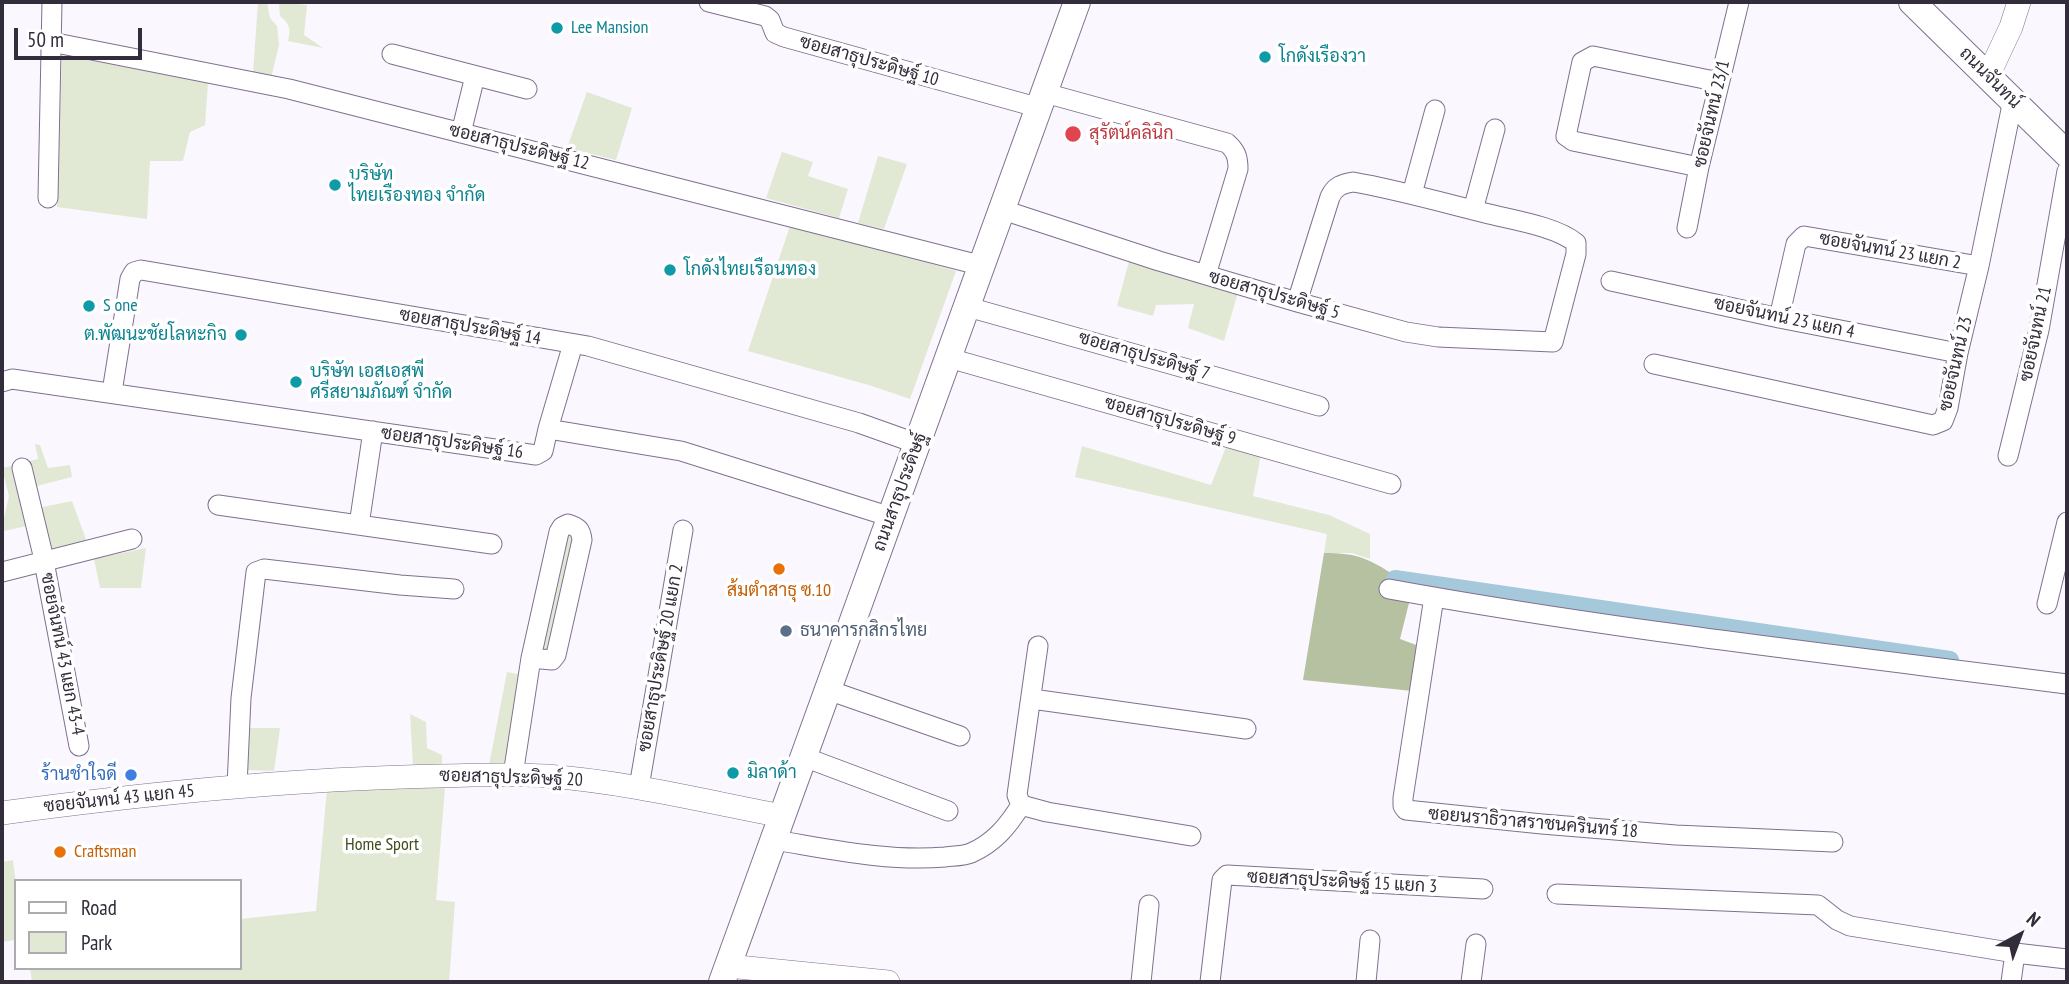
<!DOCTYPE html>
<html>
<head>
<meta charset="utf-8">
<style>
  body { margin:0 }
  #map { position:relative; width:2069px; height:984px; overflow:hidden; background:#faf7fe; font-family:"PT Sans Narrow",sans-serif }
  canvas { display:block }
  .frame { position:absolute; inset:0; border:4px solid #332c3a; pointer-events:none }
  .legend { position:absolute; left:14px; top:879px; width:228px; height:91px; box-sizing:border-box; background:#fff; border:2px solid #adabb0; margin:0; padding:9px 12px; list-style:none; font-size:21px; color:#332c3a }
  .legend li { display:flex; align-items:center; gap:14px; height:35px }
  .legend b { width:35px; border:2px solid #adabb0 }
  .north { position:absolute; left:1985px; top:900px; width:70px; height:70px; -webkit-text-stroke:5px #fff; paint-order:stroke; rotate:41deg; font-size:19px; font-weight:700; line-height:28px; text-align:center; color:#332c3a }
  .north::after { content:''; display:block; margin:auto; width:24px; height:32px; background:#332c3a; clip-path:polygon(50% 0,100% 100%,50% 72%,0 100%) }
  .scale { position:absolute; left:14px; top:28px; width:128px; height:32px; box-sizing:border-box; border:4px solid #332c3a; border-top:0; padding-left:9px; font-size:21px; line-height:24px; white-space:nowrap; color:#332c3a; -webkit-text-stroke:5px #fff; paint-order:stroke }
</style>
</head>
<body>
<div id="map">
<canvas width="2069" height="984"></canvas>
<div class="frame"></div>
<ul class="legend">
<li><b style="height:9px;background:#fff"></b>Road</li>
<li><b style="height:19px;background:#e1e9d4"></b>Park</li>
</ul>
<div class="north">N</div>
<div class="scale">50 m</div>
</div>
<script>
const g = document.querySelector('canvas').getContext('2d');
g.lineJoin = 'round';
function fillPath(path, color) { g.fillStyle = color; g.fill(path, 'evenodd'); }
function stroke(path, color, width, dash) { g.strokeStyle = color; g.lineWidth = width; g.lineCap = dash ? 'butt' : 'round'; g.setLineDash(dash || []); g.stroke(path); }
function drawText(font, color, halo, rows, align = 'center') {
  g.font = font + ' "PT Sans Narrow",Sarabun,sans-serif'; g.lineWidth = 7; g.setLineDash([]); g.textBaseline = 'middle'; g.strokeStyle = halo; g.fillStyle = color; for (const [text, x, y, turn = 0] of rows) {
    g.save(); g.translate(x, y); g.rotate((+turn || 0) * Math.PI / 180); g.textAlign = isNaN(turn) ? turn : align; if (halo) g.strokeText(text, 0, 0); g.fillText(text, 0, 0); g.restore();
  }
}
const green = new Path2D(`
  M258,2H267L270,18L277,26L279,45L271,78L253,73Z
  M279,2L307,5L304,35L323,48L288,41C291,29 290,24 280,16Z
  M62,55L208,83L205,125L190,132L183,161H150L147,219L57,207Z
  M587,92L632,108L616,160L567,148Z
  M782,152L813,162L808,176L848,189L839,218L766,198Z
  M878,156L907,164L884,229L858,223Z
  M791,223L956,271L910,399L872,386L748,351Z
  M1129,261L1238,292L1224,341L1188,328L1194,304L1156,305L1153,316L1117,306Z
  M1228,442L1261,454L1253,496L1329,515L1370,534V559L1352,553H1324L1327,534L1075,477L1082,446L1211,485Z
  M35,444L40,445L48,468L70,465L72,477L33,487L26,462L38,459Z
  M17,465L31,525L4,531L3,523L9,496L2,468Z
  M72,501L88,545L50,555L38,508Z
  M565,532L576,533L551,651L540,653Z
  M146,548L141,588H100L94,559Z
  M507,672L523,675L508,766L489,765Z
  M410,714L426,722L427,748L442,755V767L413,766Z
  M247,728H280L274,771L247,770Z
  M445,787L436,900L455,902L449,982H32L30,968H240V919L316,911L327,789Z
  M13,860L16,884V940L2,942V862Z`);
const forest = new Path2D(`
  M1324,553C1354,553 1366,557 1391,573L1387,596L1409,603L1400,639L1419,646L1413,691L1303,680Z`);
const canal = new Path2D(`
  M1395,579L1950,660`);
const minor = new Path2D(`
  M709,2L765,16L770,20L775,33L784,37L1040,108
  M51,42L289,89L983,266
  M392,54L527,89
  M1045,93L1227,143C1236,151 1238,157 1238,169L1206,275
  M461,133L475,76
  M1699,167L1573,141L1566,136L1582,62L1593,56L1719,82
  M1412,194L1435,110
  M48,198L52,2
  M1003,210L1159,261L1297,302L1406,332L1438,337L1553,342L1576,254V243C1557,227 1514,220 1489,214C1444,203 1399,190 1353,182C1342,184 1335,186 1330,197L1297,302
  M1473,210L1495,129
  M1687,228L1699,167L1739,2
  M1611,281L1779,318L1958,353
  M968,307L1319,406
  M1779,318L1796,244L1804,236L1979,266
  M949,358L1391,484
  M1654,364L1933,425L1943,421L1948,408L1958,353L1979,266L2013,100
  M2,382L12,379L536,455L543,451L548,429L681,451L891,517
  M112,392L130,279L134,272L141,270L588,346L859,423L918,444
  M548,429L573,344
  M2008,456L2039,330L2067,171
  M22,468L42,551L79,746
  M218,505L492,544
  M359,525L373,431
  M2,572L132,539
  M1389,589C1614,630 1841,655 2067,684
  M1434,597L1403,798V806L1406,810L1542,824L1676,835L1833,842
  M2047,604L2067,522
  M1038,646L1017,795L1021,805L1047,812L1191,836
  M828,690L960,736
  M1032,699L1246,729
  M804,757L948,811
  M513,775L531,658L559,532L562,527L568,524C578,527 581,530 582,540L556,655L552,660L531,658
  M237,786L241,698L256,572L264,569L400,585L454,589
  M639,787L683,530
  M774,840C830,849 888,862 945,857C953,856 964,856 971,853C994,843 1008,826 1021,805
  M1557,894L1818,905L1837,920L1850,926L2015,953L2067,959
  M1141,982L1149,905
  M1210,982L1222,880L1227,875L1483,889
  M1366,982L1370,940
  M1471,982L1476,944
  M2011,982L2015,953`);
const tertiary = new Path2D(`
  M1988,76L2011,27L2019,2
  M2,813C135,795 269,781 404,777C451,776 500,773 547,776C627,782 704,801 782,816
  M728,966L888,982`);
const secondary = new Path2D(`
  M1912,2L2067,154
  M722,982L1077,2`);
const markers = [
  [557,28,7,"#0f9aa8"],
  [1265,57,7,"#0f9aa8"],
  [1073,134,9,"#e0444e"],
  [335,185,7,"#0f9aa8"],
  [670,270,7,"#0f9aa8"],
  [89,306,7,"#0f9aa8"],
  [241,335,7,"#0f9aa8"],
  [296,382,7,"#0f9aa8"],
  [779,569,7,"#e8710a"],
  [786,631,7,"#5c6f8a"],
  [733,773,7,"#0f9aa8"],
  [131,775,7,"#3f7fe0"],
  [60,852,7,"#e8710a"]
];
const cultureNames = [
  ["Lee Mansion",571,28],
  ["โกดังเรืองวา",1279,57],
  ["บริษัท",349,175],
  ["ไทยเรืองทอง จำกัด",349,196],
  ["โกดังไทยเรือนทอง",684,270],
  ["S one",103,306],
  ["ต.พัฒนะชัยโลหะกิจ",227,335,"right"],
  ["บริษัท เอสเอสพี",310,372],
  ["ศรีสยามภัณฑ์ จำกัด",310,393],
  ["มิลาด้า",747,773]
];
const streetNames = [
  ["ซอยสาธุประดิษฐ์ 10",869,61,16],
  ["ถนนจันทน์",1990,78,45],
  ["ซอยจันทน์ 23/1",1712,114,-77],
  ["ซอยสาธุประดิษฐ์ 12",519,147,14],
  ["ซอยจันทน์ 23 แยก 2",1890,251,10],
  ["ซอยสาธุประดิษฐ์ 5",1274,295,16],
  ["ซอยจันทน์ 23 แยก 4",1784,318,12],
  ["ซอยสาธุประดิษฐ์ 14",470,327,10],
  ["ซอยจันทน์ 21",2036,334,-78],
  ["ซอยสาธุประดิษฐ์ 7",1144,356,16],
  ["ซอยจันทน์ 23",1956,364,-77],
  ["ซอยสาธุประดิษฐ์ 9",1170,421,16],
  ["ซอยสาธุประดิษฐ์ 16",452,443,8],
  ["ถนนสาธุประดิษฐ์",900,492,-70],
  ["ซอยจันทน์ 43 แยก 43-4",62,654,79],
  ["ซอยสาธุประดิษฐ์ 20 แยก 2",661,658,-80],
  ["ซอยสาธุประดิษฐ์ 20",511,778,2],
  ["ซอยจันทน์ 43 แยก 45",119,799,-6],
  ["ซอยนราธิวาสราชนครินทร์ 18",1533,823,5],
  ["ซอยสาธุประดิษฐ์ 15 แยก 3",1342,882,3]
];
const healthNames = [
  ["สุรัตน์คลินิก",1089,134]
];
const foodNames = [
  ["ส้มตำสาธุ ซ.10",779,591],
  ["Craftsman",74,852,"left"]
];
const serviceNames = [
  ["ธนาคารกสิกรไทย",800,631]
];
const shopNames = [
  ["ร้านชำใจดี",117,775]
];
const parkNames = [
  ["Home Sport",382,845]
];
fillPath(green, '#e1e9d4');
fillPath(forest, '#b5c1a1');
stroke(canal, '#a5c8db', 18);
stroke(minor, '#80708f', 21);
stroke(tertiary, '#80708f', 24);
stroke(secondary, '#80708f', 28);
stroke(minor, '#fff', 19);
stroke(tertiary, '#fff', 23);
stroke(secondary, '#fff', 26);
for (const [x, y, r, color] of markers) { const dot = new Path2D(); dot.arc(x, y, r, 0, 2 * Math.PI); g.fillStyle = color; g.fill(dot); stroke(dot, '#fff', 2.5); }
drawText('18px', '#0d838f', '#fff', cultureNames, 'left');
drawText('18px', '#332c3a', '#fff', streetNames);
drawText('18px', '#be3a42', '#fff', healthNames, 'left');
drawText('18px', '#c56008', '#fff', foodNames);
drawText('18px', '#4e5e75', '#fff', serviceNames, 'left');
drawText('18px', '#366cbe', '#fff', shopNames, 'right');
drawText('18px', '#3c4c1a', '#fff', parkNames);
</script>
</body>
</html>
